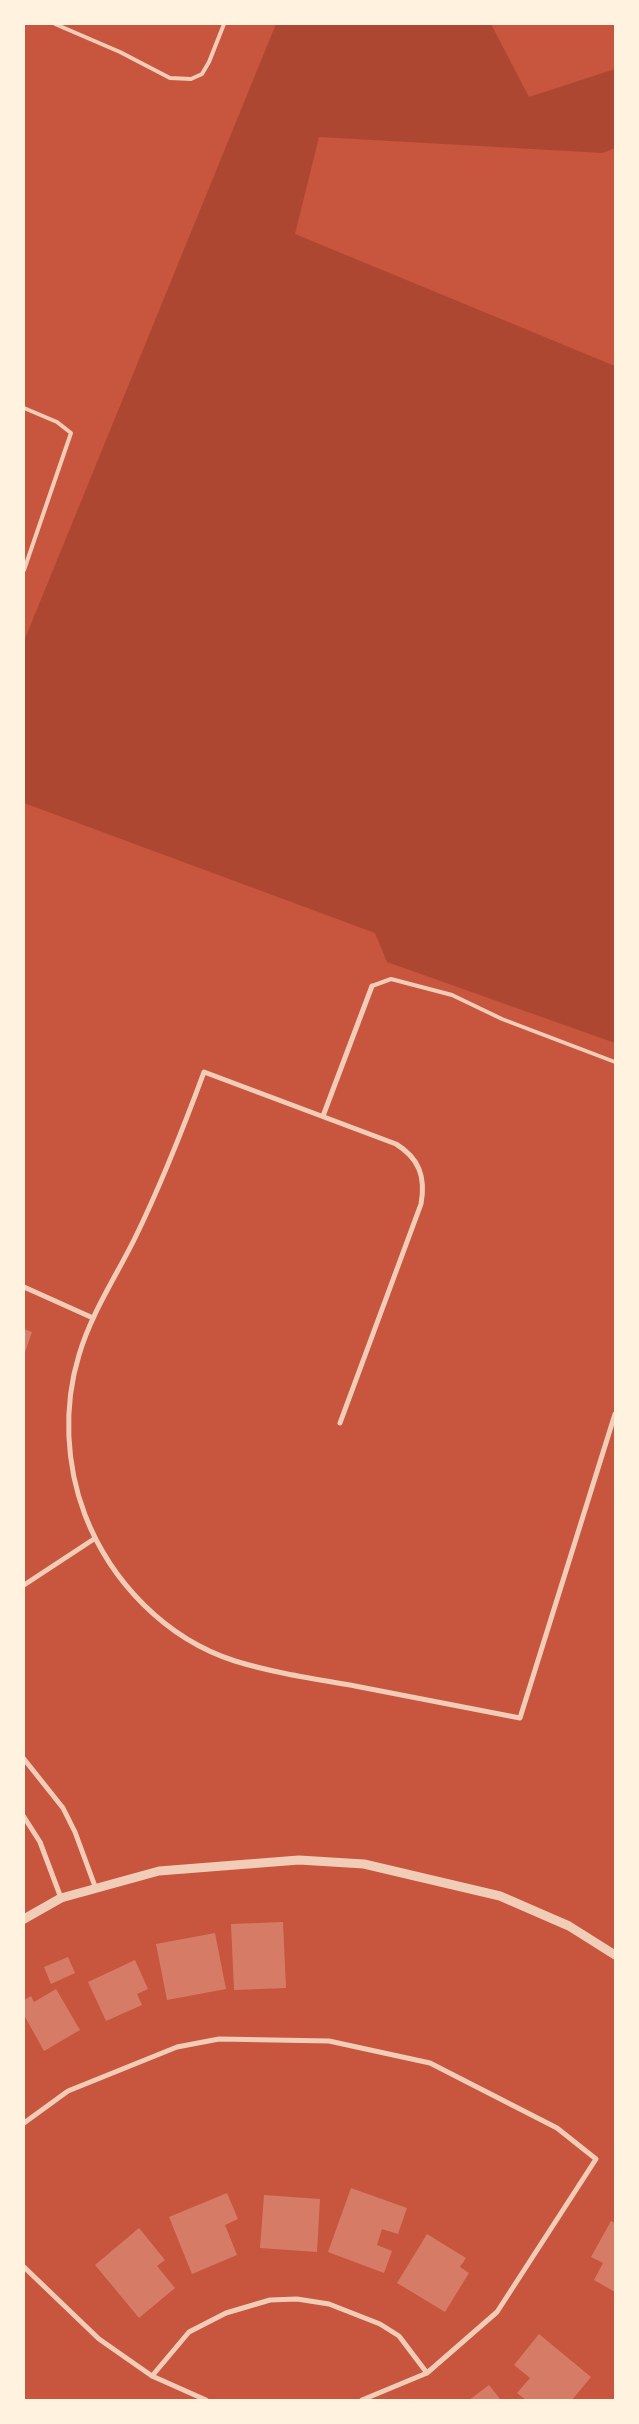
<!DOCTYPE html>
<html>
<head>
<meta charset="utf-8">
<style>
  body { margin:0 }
  #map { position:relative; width:639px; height:2424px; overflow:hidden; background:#c8553d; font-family:"Fira Sans Condensed",sans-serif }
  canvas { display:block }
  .frame { position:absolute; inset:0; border:25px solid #fff3e0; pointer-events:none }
</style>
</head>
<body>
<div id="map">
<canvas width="639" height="2424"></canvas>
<div class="frame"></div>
</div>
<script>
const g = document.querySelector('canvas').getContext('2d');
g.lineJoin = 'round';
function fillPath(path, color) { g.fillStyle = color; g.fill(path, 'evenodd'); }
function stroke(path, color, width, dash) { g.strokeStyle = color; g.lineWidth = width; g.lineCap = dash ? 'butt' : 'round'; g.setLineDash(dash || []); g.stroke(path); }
const green = new Path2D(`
  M276,24H491L529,97L615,69V148L603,153L319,137L295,234L615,366V1043L387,962L375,933L24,803V641Z`);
const building = new Path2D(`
  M24,1329L32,1332L24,1355Z
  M283,1922L286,1988L234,1990L231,1924Z
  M215,1933L226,1989L167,2000L156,1944Z
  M68,1957L75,1973L51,1984L44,1967Z
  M135,1960L148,1989L137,1994L142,2005L106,2021L88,1982Z
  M56,1989L80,2030L44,2051L24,2015V2000L31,1996L34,2002Z
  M351,2188L407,2208L398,2234L382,2229L377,2245L392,2251L384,2273L328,2252Z
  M227,2193L238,2219L225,2225L237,2255L192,2274L169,2217Z
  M264,2195L320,2199L317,2252L260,2248Z
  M611,2221L615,2223V2292L594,2280L603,2263L591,2257Z
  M139,2228L165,2260L157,2266L175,2288L139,2318L95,2265Z
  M427,2234L466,2258L460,2267L469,2273L445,2312L397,2283Z
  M539,2334L591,2377L572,2400H526L517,2393L530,2378L514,2365Z
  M489,2385L501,2400H469Z`);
const service = new Path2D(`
  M55,24L120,52L170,78L191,79L202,74L209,62L224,24
  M24,408L57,422L71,433L24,570
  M372,986L391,979L452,995L502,1019L615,1062`);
const minor = new Path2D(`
  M323,1116L372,986
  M24,1287L93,1318
  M340,1423L421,1204C426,1177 419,1158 396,1144L204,1072C183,1129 161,1185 134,1240C115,1278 91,1314 79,1355C63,1407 66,1465 85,1515C111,1582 166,1639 235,1661C274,1673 315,1679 355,1686C410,1697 465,1707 520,1718L615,1414
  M24,1585L94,1539
  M24,1759L63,1808L75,1832L96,1889
  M24,1817L40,1842L61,1898
  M24,2123L68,2091L177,2047L219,2039L329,2041L430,2063L557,2128L596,2159L497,2312L427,2373L362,2400
  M24,2267L99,2339L152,2376L206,2400
  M152,2376L189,2332L226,2313L270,2300L297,2299L329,2304L380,2324L399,2336L427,2373`);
const tertiary = new Path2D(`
  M24,1919L61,1898L159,1871L299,1860L364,1864L500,1896L569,1926L615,1955`);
fillPath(green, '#ae4732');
fillPath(building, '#d67c66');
stroke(service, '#f1ccb7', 4);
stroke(minor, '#f1ccb7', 5);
stroke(tertiary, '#f1ccb7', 9);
</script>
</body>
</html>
